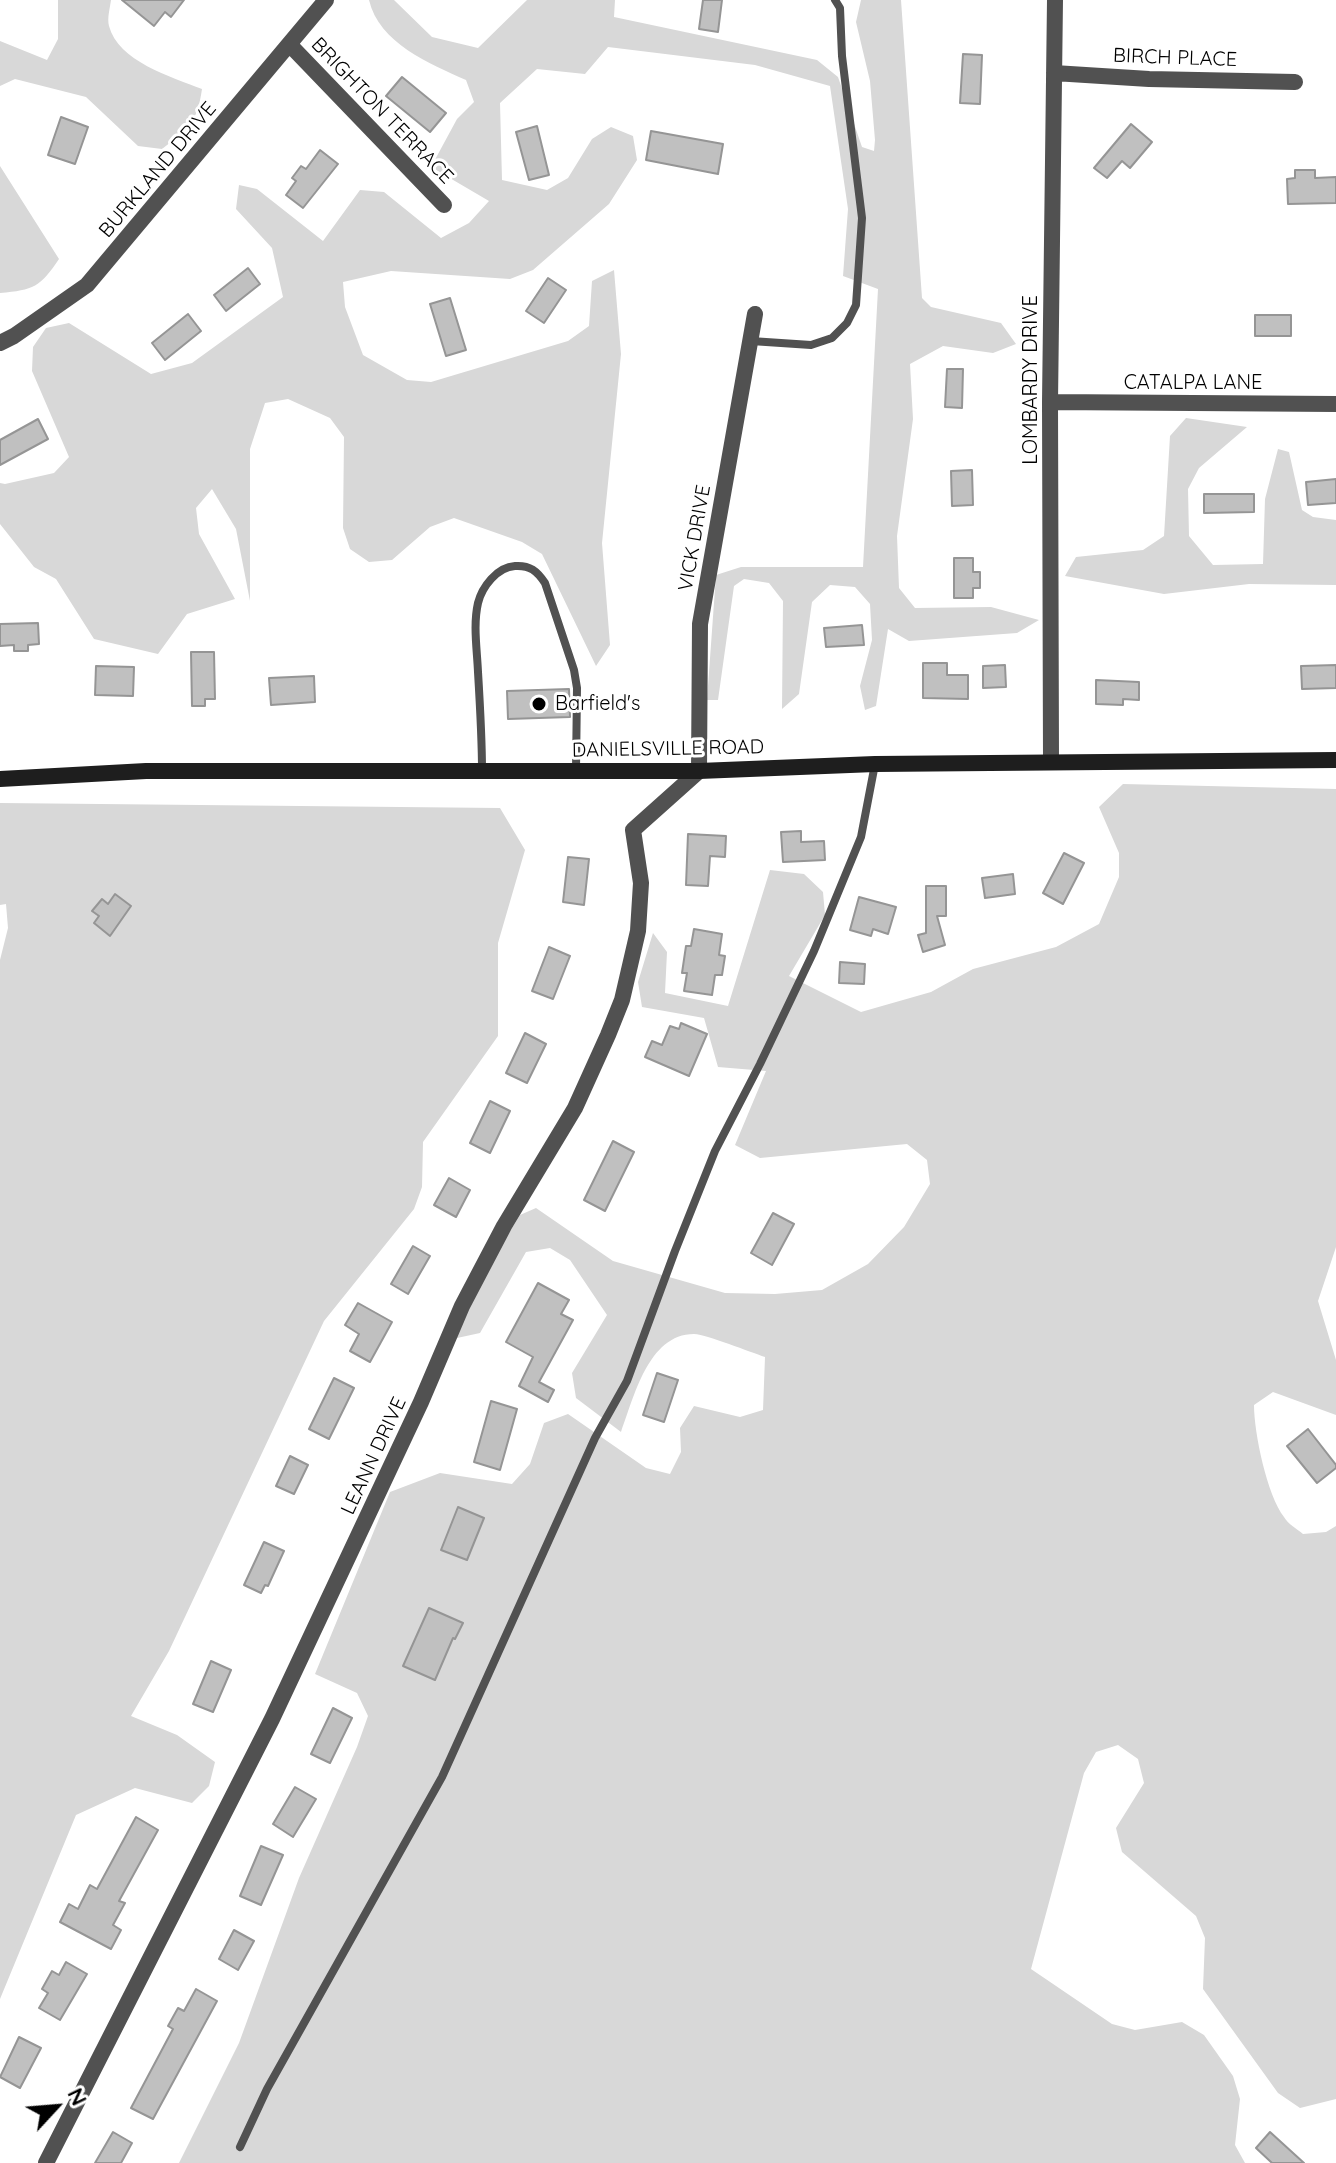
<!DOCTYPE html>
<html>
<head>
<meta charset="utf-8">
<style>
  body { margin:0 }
  #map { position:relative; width:1336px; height:2163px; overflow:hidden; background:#fff; font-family:Quicksand,sans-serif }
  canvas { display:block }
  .north { position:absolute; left:16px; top:2067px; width:80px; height:80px; -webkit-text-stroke:6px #fff; paint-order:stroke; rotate:64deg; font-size:22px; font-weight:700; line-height:32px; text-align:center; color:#000 }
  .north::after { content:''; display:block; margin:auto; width:28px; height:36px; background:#000; clip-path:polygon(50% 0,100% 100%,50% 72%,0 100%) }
</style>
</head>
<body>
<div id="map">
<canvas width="1336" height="2163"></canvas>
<div class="north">N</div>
</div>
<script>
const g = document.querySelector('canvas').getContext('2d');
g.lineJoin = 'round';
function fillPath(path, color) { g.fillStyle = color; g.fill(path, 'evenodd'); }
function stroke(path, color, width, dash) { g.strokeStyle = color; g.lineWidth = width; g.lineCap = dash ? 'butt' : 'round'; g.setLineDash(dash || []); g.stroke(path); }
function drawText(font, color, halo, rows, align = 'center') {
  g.font = font + ' Quicksand,sans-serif'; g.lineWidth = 6; g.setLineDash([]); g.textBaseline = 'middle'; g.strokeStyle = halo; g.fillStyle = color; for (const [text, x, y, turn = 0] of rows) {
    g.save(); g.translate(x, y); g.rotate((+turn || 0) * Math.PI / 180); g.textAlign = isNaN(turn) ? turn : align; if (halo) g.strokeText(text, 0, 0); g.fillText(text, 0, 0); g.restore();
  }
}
const green = new Path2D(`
  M58,0H111C110,8 107,18 109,26C118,61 171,77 202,89C197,123 189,128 162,149L138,146L86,97L15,79L0,86V41L47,60L58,39Z
  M369,0H394L432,37L478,48L527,0H615L614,17L817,60L838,77L862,147L874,151L875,140L870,81L856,22L861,0H901L922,298L931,307L1001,323L1016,344L993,353L943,346L910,364L913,419L897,536L899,588L915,608L991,607L1039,620L1017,633L909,641L888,629L876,706L865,710L860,686L872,640L870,604L855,587L830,585L812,602L799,694L782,709L783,601L769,583L744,579L734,586L718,700H707L716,575L741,567H863L878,289L843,276L848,209L830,86L755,65L608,47L585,74L537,69L500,103L502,180L547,190L568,178L592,139L611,127L633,136L637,160L609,204L533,270L510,279L391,271L343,282L345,307L363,355L407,380L431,382L568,341L589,326L592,281L614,270L621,354L602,543L610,645L596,666L542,554L522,542L454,518L430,527L392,560L369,562L350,549L343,528L344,437L330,418L288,399L265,403L250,449V601L236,529L212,489L196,508L199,534L235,599L187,614L158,654L94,639L56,579L34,567L0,524V483L5,484L54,473L69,457L32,371L33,347L46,328L69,323L151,374L192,363L283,297L272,248L236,209L239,185L257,189L323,241L360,190L384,192L441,238L469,223L489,201L431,167L457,119L474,102L466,80C430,64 379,43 369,0Z
  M0,166L59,259C40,287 34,290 0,293Z
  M1186,418L1247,427L1199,468L1188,489L1189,536L1213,565L1263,564L1265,499L1278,449L1289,452L1302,510L1313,517L1336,520V585L1249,584L1164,594L1065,576L1076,557L1143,550L1164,536L1170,436Z
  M1123,784L1336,789V1247L1318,1301L1336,1360V1415L1273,1392L1254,1405C1254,1433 1267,1495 1284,1517C1288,1524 1297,1529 1303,1534L1326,1532L1336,1526V2099L1300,2108L1278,2093L1203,1989L1205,1938L1196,1916L1122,1852L1116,1828L1144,1783L1138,1759L1118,1745L1096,1752L1084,1773L1031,1969L1112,2024L1135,2030L1182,2022L1204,2035L1233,2076L1240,2099L1235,2145L1245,2163H179L239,2043L299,1878L357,1747L368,1716L357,1693L315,1674L390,1492L440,1473L512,1484L530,1464L544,1423L568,1414L646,1468L670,1474L681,1452L680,1428L694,1406L740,1417L763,1410L765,1357C750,1352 708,1335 694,1334C648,1334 634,1398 621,1432L576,1398L572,1373L607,1315L570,1260L550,1248L526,1252L480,1333L457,1338L453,1324L520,1215L536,1208L613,1261L725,1293L775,1294L822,1290L868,1264L904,1227L930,1184L927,1160L907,1144L760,1158L735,1145L766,1071L718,1067L704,1018L642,1007L638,982L653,933L667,952L665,993L728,1006L770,870L804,874L823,892L825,915L789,976L861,1012L931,992L973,969L1056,947L1099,924L1119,877V853L1099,807Z
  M0,803L500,808L525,850L498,943V1036L423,1142L422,1187L414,1209L324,1321L169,1651L131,1716L177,1735L215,1762L209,1786L192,1803L135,1788L76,1815L0,1999V960L8,928L6,904L0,905Z`);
const building = new Path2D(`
  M122,0H184L171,17L165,12L154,26Z
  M703,0H722L718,32L699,29Z
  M963,54L982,55L980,104L960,103Z
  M402,77L446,113L430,132L386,96Z
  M61,117L88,127L75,164L48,155Z
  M1131,124L1152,142L1130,168L1122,161L1107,178L1094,168Z
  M537,126L549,175L529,180L516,132Z
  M651,131L723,144L718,174L646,160Z
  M320,150L338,164L303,208L286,195L296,181L292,178L301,166L306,169Z
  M1295,170H1315V178L1336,177V203L1288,204L1287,179L1295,178Z
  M248,268L260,284L226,311L214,295Z
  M548,278L566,290L544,323L526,311Z
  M450,298L466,350L446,356L430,304Z
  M188,314L201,331L165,360L152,343Z
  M1255,315H1291V336H1255Z
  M947,369H963L962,408L945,407Z
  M38,419L48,439L0,465V440Z
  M972,470L973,505L952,506L951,471Z
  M1336,479V503L1308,505L1306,482Z
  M1204,494H1254V512L1204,513Z
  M954,558H973V572H980V588H973V598H954Z
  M38,623L39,644L28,645V651H14V645L0,646V624Z
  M862,625L864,645L826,647L824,628Z
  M191,652H214L215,699H205V706H192Z
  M923,663H947V675H968V699L923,698Z
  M1005,665L1006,687L983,688V666Z
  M1336,665V688L1302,689L1301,666Z
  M96,666L134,667L133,696L95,695Z
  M314,676L315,702L271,705L269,678Z
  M1096,680L1139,682V700L1123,699V705L1096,704Z
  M569,689L570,717L508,719L507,691Z
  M801,831V842L824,841L825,860L783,862L781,832Z
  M688,834L726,836L725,857L710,856L708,886L686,885Z
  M1064,853L1084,863L1063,904L1043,893Z
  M568,857L589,859L584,905L563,902Z
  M1013,874L1015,894L985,898L982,878Z
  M926,886H946V916H937L945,945L923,952L918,935L926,933Z
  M115,894L131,906L110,936L94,923L99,916L92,911L102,899L108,904Z
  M859,897L896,907L888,934L873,929L871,936L850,930Z
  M694,929L722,934L719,955L725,956L722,975H715L712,995L684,991L687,973H682L686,946H691Z
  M549,947L570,956L553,999L532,991Z
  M840,962L865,964L864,984L839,983Z
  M681,1023L707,1034L689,1076L645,1057L652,1041L662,1045L670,1026L679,1029Z
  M525,1033L546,1044L527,1083L506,1073Z
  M490,1101L510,1111L490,1153L470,1143Z
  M613,1141L634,1152L605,1211L584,1200Z
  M449,1178L470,1190L456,1217L434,1205Z
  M773,1213L794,1224L772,1265L751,1253Z
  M413,1246L430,1256L408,1294L391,1284Z
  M538,1283L569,1300L561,1314L573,1320L539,1382L554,1390L548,1402L519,1386L533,1357L506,1342Z
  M358,1303L392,1322L370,1362L350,1351L359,1334L345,1325Z
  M657,1373L678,1380L664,1422L643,1415Z
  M334,1378L354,1388L329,1439L309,1429Z
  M491,1401L517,1409L500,1470L474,1462Z
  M1308,1429L1336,1465V1468L1317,1483L1287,1446Z
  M290,1456L308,1465L294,1494L276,1486Z
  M458,1507L484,1518L467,1560L441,1550Z
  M264,1542L284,1551L268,1586L265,1585L261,1593L244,1585Z
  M429,1608L463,1623L455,1639L453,1638L435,1680L403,1666Z
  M211,1661L231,1670L213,1712L193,1704Z
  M333,1708L352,1718L330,1763L311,1754Z
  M295,1787L316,1799L293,1837L273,1824Z
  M136,1817L158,1830L119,1901L125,1903L113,1925L121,1930L111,1949L60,1922L69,1904L78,1909L90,1885L97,1889Z
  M261,1846L283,1855L261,1905L240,1896Z
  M234,1930L254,1941L238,1970L219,1959Z
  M66,1962L87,1974L60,2020L39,2008L48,1993L42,1989L52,1971L59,1975Z
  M196,1989L217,2001L153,2119L131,2108L173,2029L168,2026L178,2008L184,2011Z
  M19,2037L41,2048L20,2088L0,2077Z
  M113,2132L132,2143L121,2163H95Z
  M1270,2132L1304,2163H1272L1256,2148Z`);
const lane = new Path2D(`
  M751,341L811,345L832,338L847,323L856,305L862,218L842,56L840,8L835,0
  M482,771C482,738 480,705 478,672C477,649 473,625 478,603C482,587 497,567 515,566C530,565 537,571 545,583L574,670L577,688L576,770
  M240,2147L267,2089L442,1777L595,1438L627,1381L675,1251L715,1151L760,1064L814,951L861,837L875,764`);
const street = new Path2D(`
  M290,45L444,205
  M1054,73L1149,79L1295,82
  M0,343L14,336L87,285L326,0
  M1050,402L1336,404
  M1051,761L1050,402L1055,0
  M46,2163L272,1719L421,1402L462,1306L504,1226L575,1108L608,1035L622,1000L638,931L641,883L633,830L699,771L700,624L755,314`);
const secondary = new Path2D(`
  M0,779L146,771H699L875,764L1336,760`);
const markers = [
  [539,704,8,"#000"]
];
const streetNames = [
  ["BIRCH PLACE",1175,58,2],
  ["BRIGHTON TERRACE",382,111,46],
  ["BURKLAND DRIVE",158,170,-50],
  ["LOMBARDY DRIVE",1031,380,-90],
  ["CATALPA LANE",1193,383],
  ["VICK DRIVE",695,538,-80],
  ["DANIELSVILLE ROAD",668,749,-1],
  ["LEANN DRIVE",374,1456,-65]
];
const poiNames = [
  ["Barfield's",555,704]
];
fillPath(green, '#d8d8d8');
fillPath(building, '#c0c0c0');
stroke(building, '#959595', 2);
stroke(lane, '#515151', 8);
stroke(street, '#515151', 16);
stroke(secondary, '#1e1e1e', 16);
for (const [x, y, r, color] of markers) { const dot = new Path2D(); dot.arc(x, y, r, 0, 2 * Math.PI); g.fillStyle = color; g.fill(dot); stroke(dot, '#fff', 3); }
drawText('20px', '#000', '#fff', streetNames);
drawText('20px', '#000', '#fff', poiNames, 'left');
</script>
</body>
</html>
